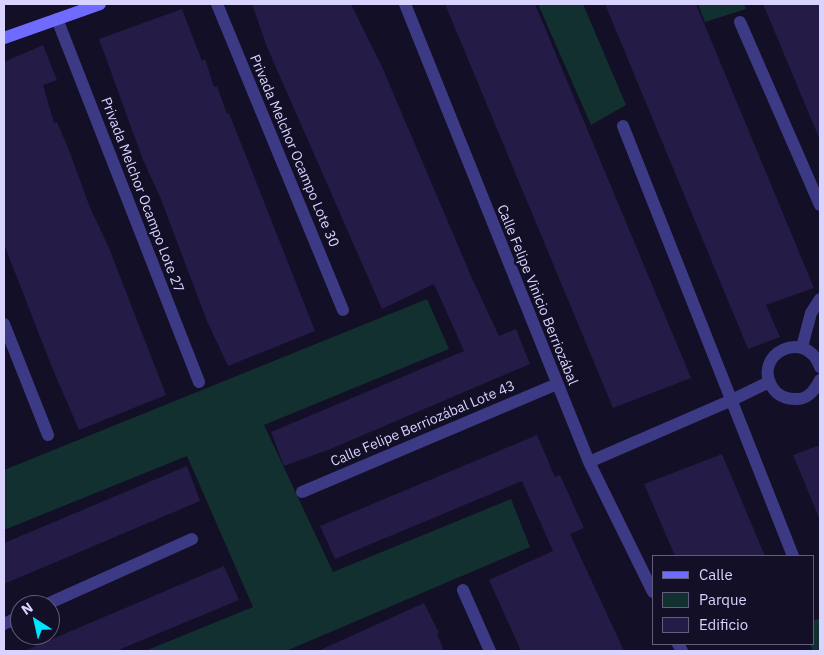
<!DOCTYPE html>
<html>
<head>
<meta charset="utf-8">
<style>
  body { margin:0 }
  #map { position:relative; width:824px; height:655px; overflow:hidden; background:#130f26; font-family:"IBM Plex Sans",sans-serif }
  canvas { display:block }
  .frame { position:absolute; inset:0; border:5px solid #d9d4ff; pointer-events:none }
  .legend { position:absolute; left:652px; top:555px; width:162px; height:90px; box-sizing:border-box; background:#130f26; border:1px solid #625e7d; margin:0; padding:6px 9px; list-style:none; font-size:15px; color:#d9d4ff }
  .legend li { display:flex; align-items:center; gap:10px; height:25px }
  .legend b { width:25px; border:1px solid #625e7d }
  .north { position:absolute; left:10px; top:595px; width:50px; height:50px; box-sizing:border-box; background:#130f26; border:1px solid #625e7d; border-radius:50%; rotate:325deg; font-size:14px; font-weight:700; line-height:20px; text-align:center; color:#d9d4ff }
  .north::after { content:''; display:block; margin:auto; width:18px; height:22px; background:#00e5ff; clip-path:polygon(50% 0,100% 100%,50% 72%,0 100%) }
</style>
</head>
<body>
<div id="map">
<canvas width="824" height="655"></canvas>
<div class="frame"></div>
<ul class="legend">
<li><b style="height:6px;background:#6f6bff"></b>Calle</li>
<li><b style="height:14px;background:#12302f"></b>Parque</li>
<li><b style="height:14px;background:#241b47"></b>Edificio</li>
</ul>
<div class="north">N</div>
</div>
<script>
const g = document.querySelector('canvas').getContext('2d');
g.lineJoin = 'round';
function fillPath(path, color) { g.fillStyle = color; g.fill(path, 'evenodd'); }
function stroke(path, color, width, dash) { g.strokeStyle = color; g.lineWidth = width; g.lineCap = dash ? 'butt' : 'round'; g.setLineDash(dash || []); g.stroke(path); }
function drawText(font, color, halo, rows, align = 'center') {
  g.font = font + ' "IBM Plex Sans",sans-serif'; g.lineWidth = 5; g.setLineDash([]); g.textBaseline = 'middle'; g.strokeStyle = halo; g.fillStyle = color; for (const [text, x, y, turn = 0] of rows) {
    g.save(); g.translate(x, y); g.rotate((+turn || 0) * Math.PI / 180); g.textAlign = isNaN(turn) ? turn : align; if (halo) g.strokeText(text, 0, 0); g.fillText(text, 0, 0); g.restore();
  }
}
const green = new Path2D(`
  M538,4H583L626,105L591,125Z
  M698,4H744L746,9L705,22Z
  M427,299L449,349L264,425L333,572L511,499L530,547L286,651H145L253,607L187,456L4,530V470Z
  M820,618V651H813L810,644H813V621Z`);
const building = new Path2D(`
  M252,4H351L383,69L471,276L499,336L516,329L530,364L328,450L284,466L271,432L464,351L434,284L382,309L267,47Z
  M445,4H535L691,378L613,408Z
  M605,4H696L814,288L766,305L780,337L748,349Z
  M763,4H820V140Z
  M182,9L202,61L205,59L214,87L217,86L227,114L229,113L315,331L228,366L207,321L160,197L143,160L99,39Z
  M43,45L57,80L43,85L54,123L57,122L69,150L89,205L109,248L166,395L79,430L51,365L4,244V62Z
  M537,435L555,477L560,475L584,528L570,534L624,651H521L489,580L553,551L522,481L335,559L320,526Z
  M820,445V520L793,455Z
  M722,454L765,556H675L644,484Z
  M187,466L200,501L4,584V543Z
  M224,566L239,600L116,651H24Z
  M424,603L439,633L437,634L444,651H318Z`);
const street = new Path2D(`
  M217,4L343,310
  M405,4L589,462L653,592
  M57,19L199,382
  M740,22L820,205
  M623,126L793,556
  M4,324L48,435
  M802,347L811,313L820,299
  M820,367C806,327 752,354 772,387C777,395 785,399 795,399C808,400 815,390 820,380
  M589,462L732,400L769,382
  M302,492L557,384
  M463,590L490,651
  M45,605L192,539
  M4,624L20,616
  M678,644L682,651`);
const secondary = new Path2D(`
  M4,38L100,4`);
const streetNames = [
  ["Privada Melchor Ocampo Lote 30",294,151,67],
  ["Privada Melchor Ocampo Lote 27",142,195,69],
  ["Calle Felipe Vinicio Berriozábal",537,295,68],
  ["Calle Felipe Berriozábal Lote 43",423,424,-23]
];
fillPath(green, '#12302f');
fillPath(building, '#241b47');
stroke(street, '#3d3a85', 12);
stroke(secondary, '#6f6bff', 12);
drawText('14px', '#d9d4ff', '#130f26', streetNames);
</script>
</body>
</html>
